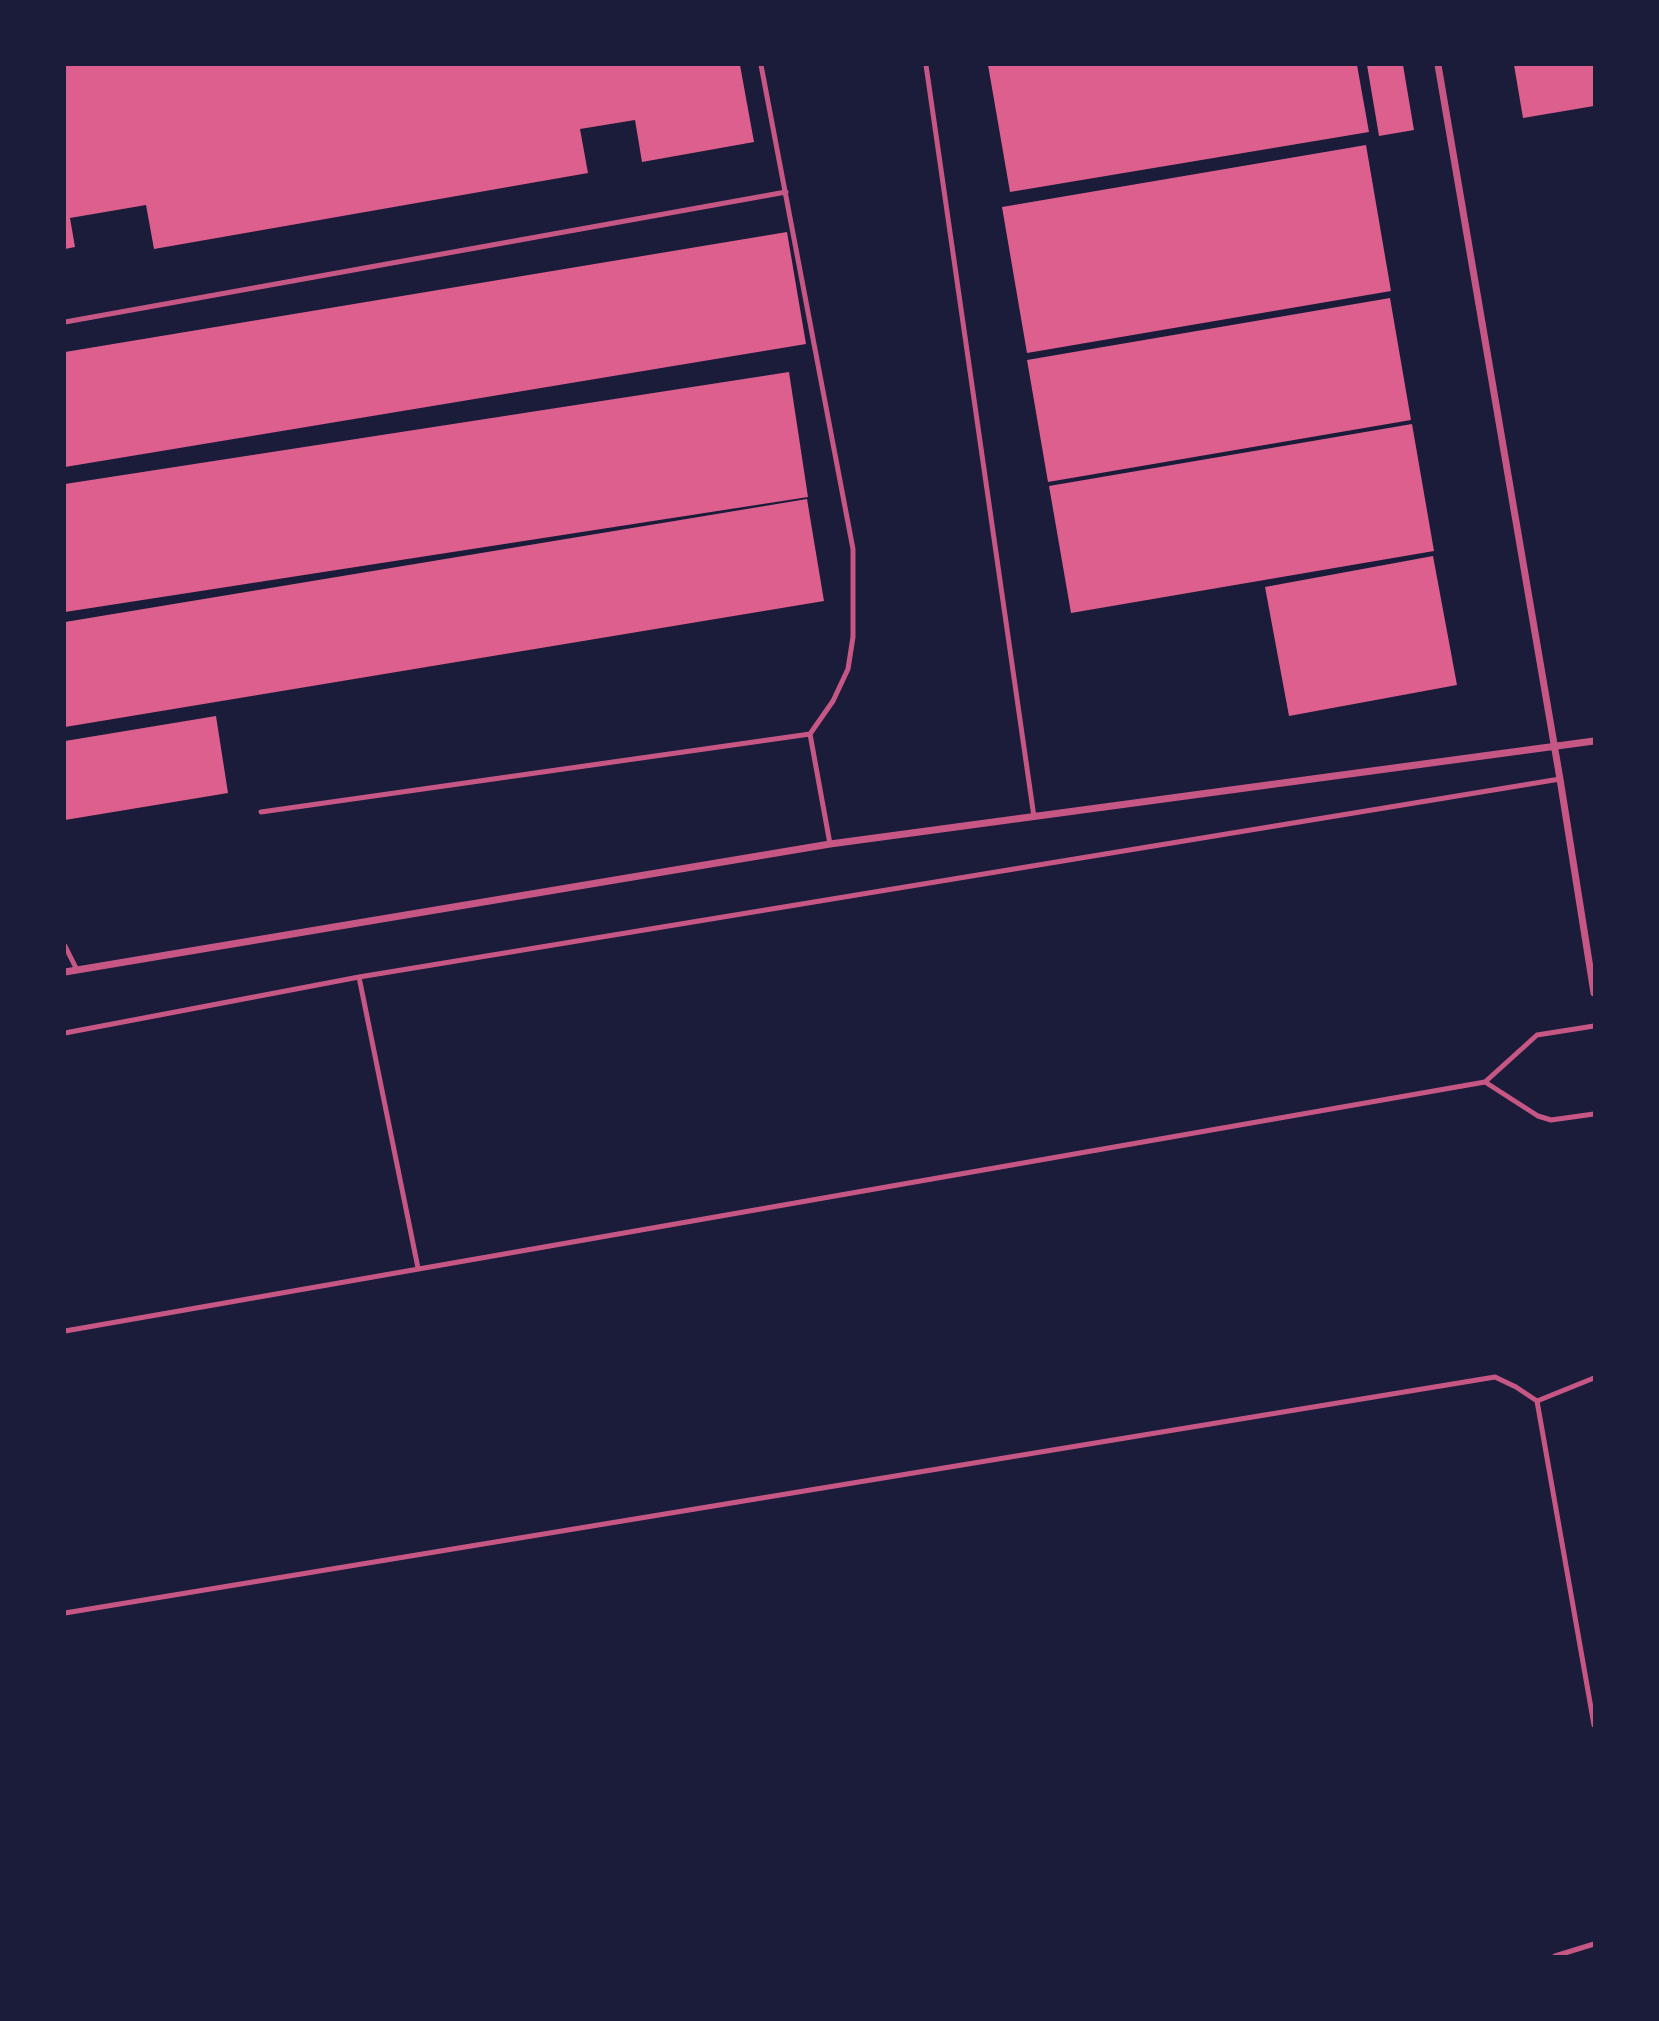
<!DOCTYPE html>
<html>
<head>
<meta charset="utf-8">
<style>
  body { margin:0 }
  #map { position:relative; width:1659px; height:2021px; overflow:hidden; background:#1b1b3a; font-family:Roboto,sans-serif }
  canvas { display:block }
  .frame { position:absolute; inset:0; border:66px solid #1b1b3a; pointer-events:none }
</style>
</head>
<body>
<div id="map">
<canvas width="1659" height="2021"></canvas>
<div class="frame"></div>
</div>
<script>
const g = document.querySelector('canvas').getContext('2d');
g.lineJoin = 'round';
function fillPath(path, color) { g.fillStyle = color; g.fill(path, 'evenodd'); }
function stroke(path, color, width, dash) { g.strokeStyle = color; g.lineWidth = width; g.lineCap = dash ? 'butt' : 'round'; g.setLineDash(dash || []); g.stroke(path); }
const building = new Path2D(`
  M65,65H740L754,142L642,162L635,120L580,129L588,173L154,249L146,205L70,218L75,247L65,249Z
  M988,65H1357L1369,132L1010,192Z
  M1367,65H1403L1414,130L1379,136Z
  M1514,65H1594V106L1523,118Z
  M1366,145L1391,291L1027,353L1002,207Z
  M787,232L806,344L65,467V352Z
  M1390,298L1411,420L1048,482L1027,360Z
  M789,372L808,497L65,612V484Z
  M1412,424L1434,551L1071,613L1049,486Z
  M807,499L824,601L65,727V622Z
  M1433,556L1457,685L1289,716L1265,587Z
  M216,716L228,793L65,820V741Z`);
const service = new Path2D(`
  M761,65L853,549V637L848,669L833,701L810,734
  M926,65L1034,817
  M65,322L786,192
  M261,812L810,734L830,844
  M65,946L77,970
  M359,977L418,1268
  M65,1033L359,977L1560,779
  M1485,1082L1538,1116L1551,1120L1594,1114
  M65,1331L1485,1082L1537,1035L1594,1026
  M1537,1401L1594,1378
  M65,1613L1495,1377L1516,1387L1537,1401L1594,1725
  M1555,1956L1594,1944`);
const minor = new Path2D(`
  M1438,65L1560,779L1594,993
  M65,972L830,844L1594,741`);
fillPath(building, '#dd5f8e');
stroke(service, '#c65784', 5);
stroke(minor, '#c65784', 7);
</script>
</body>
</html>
